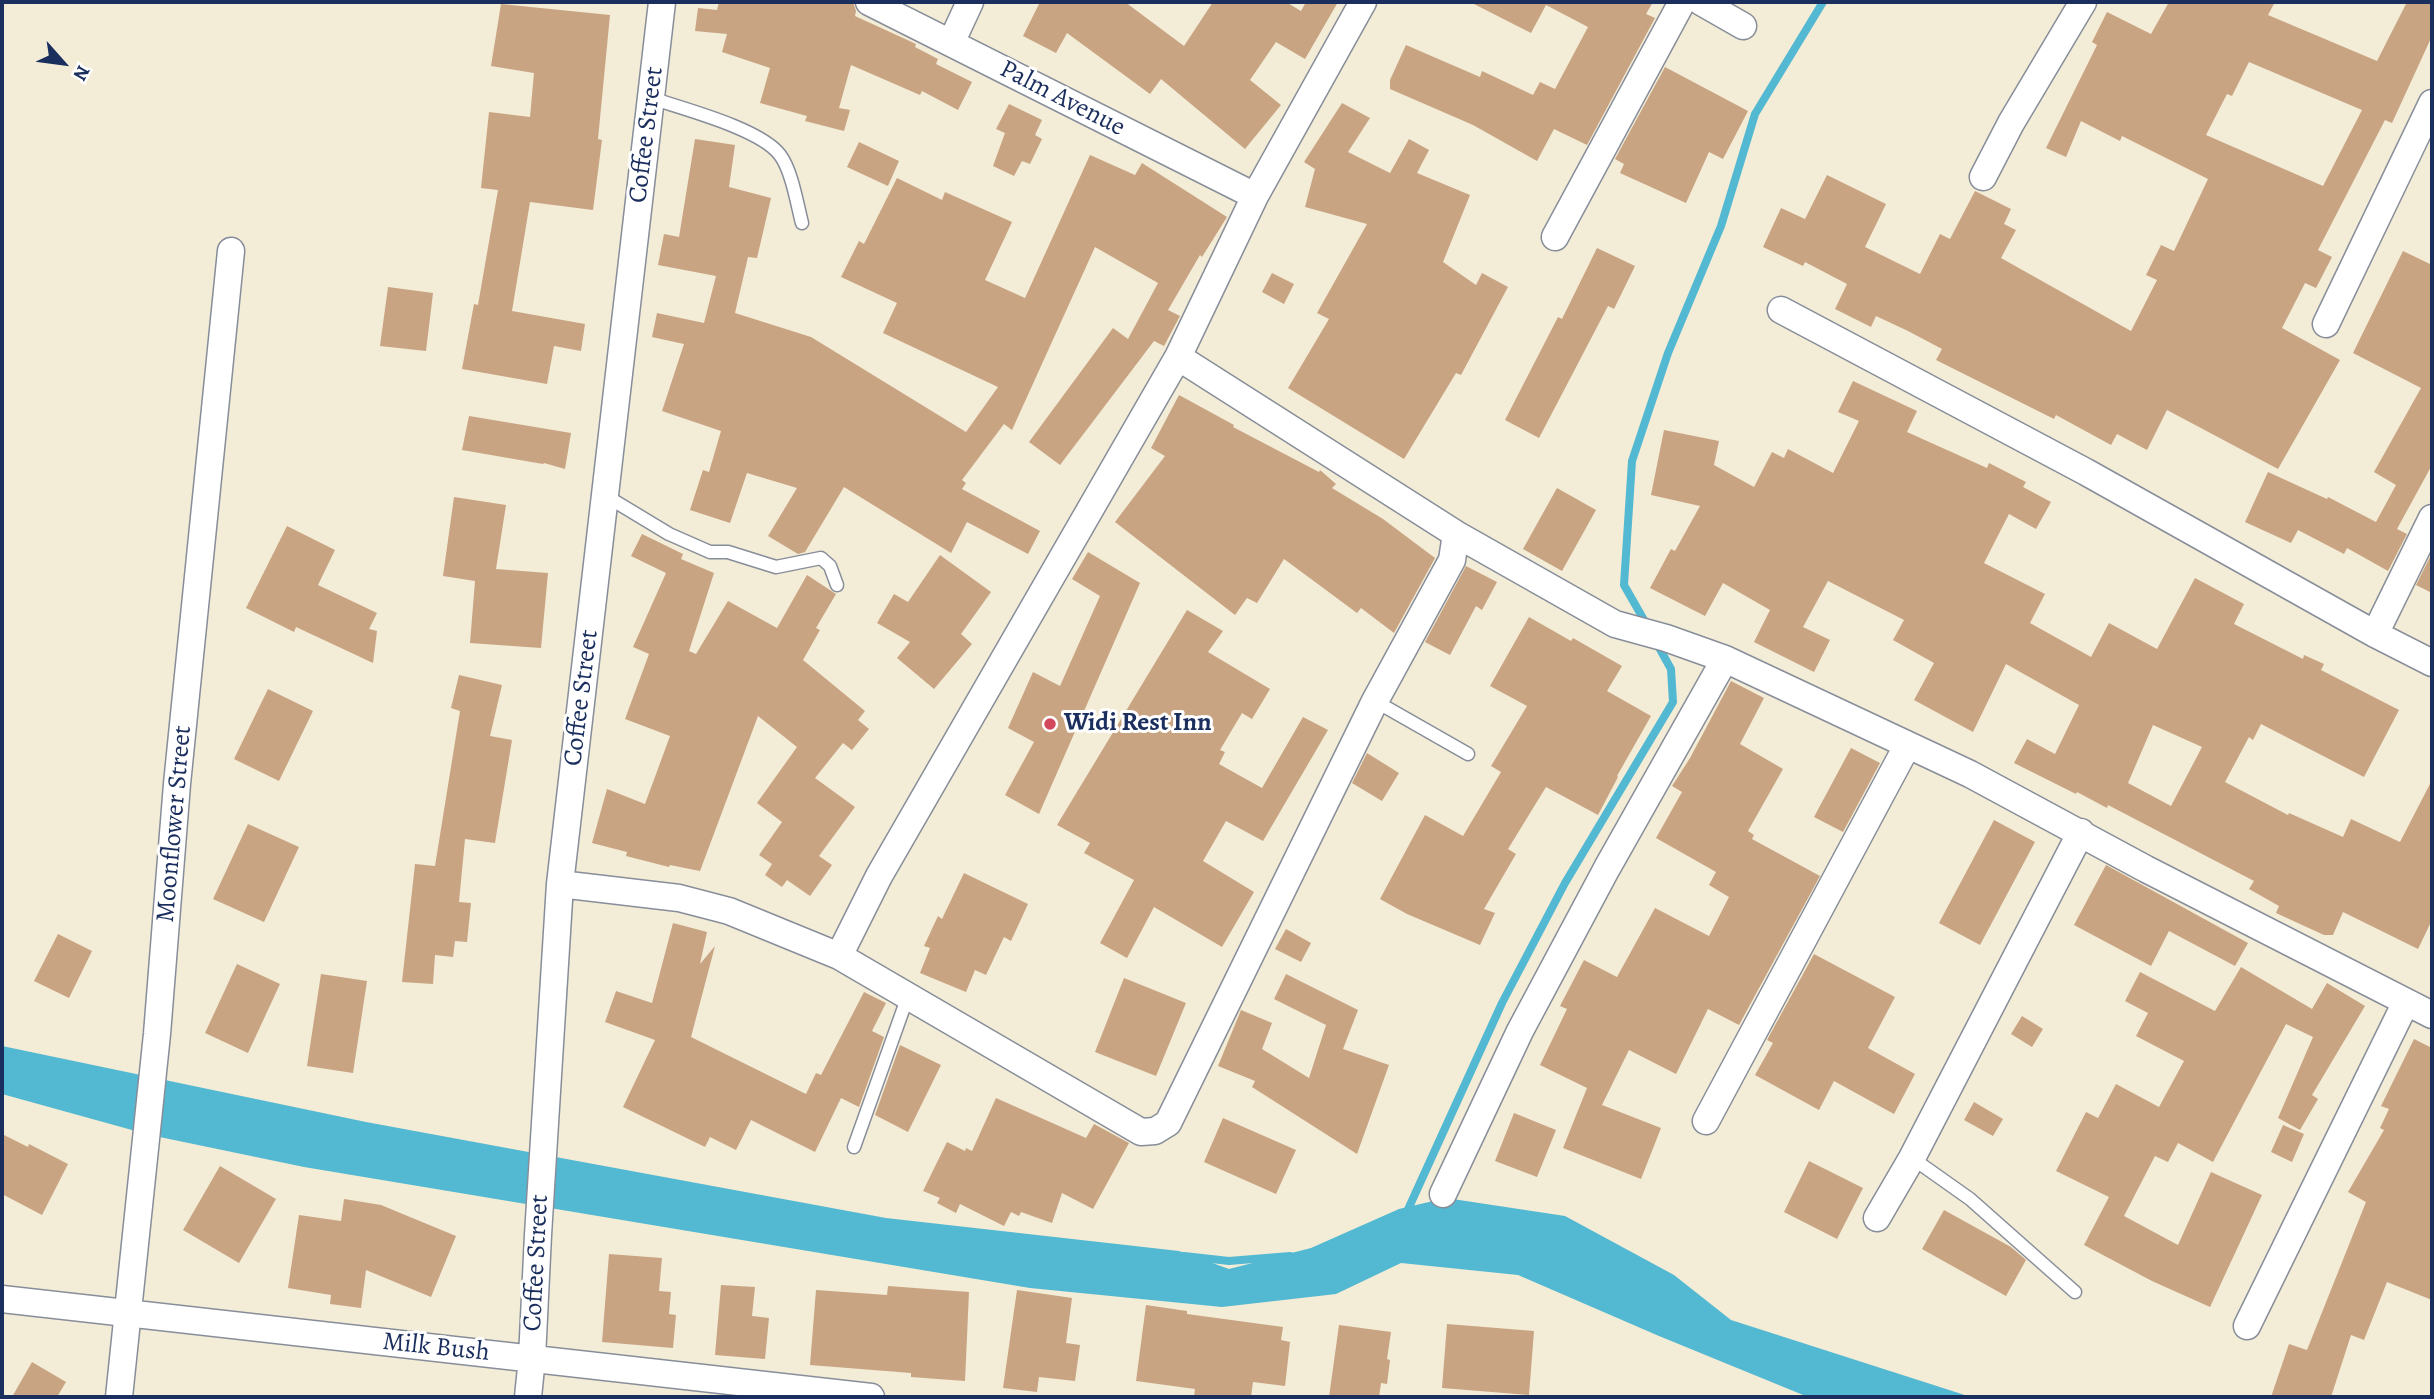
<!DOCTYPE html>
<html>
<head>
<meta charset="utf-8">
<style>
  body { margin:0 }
  #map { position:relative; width:2434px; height:1399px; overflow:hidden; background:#f3ecd6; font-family:Alegreya,serif }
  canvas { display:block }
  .frame { position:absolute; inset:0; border:4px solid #1b2f5e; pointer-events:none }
  .north { position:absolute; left:28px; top:28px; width:70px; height:70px; -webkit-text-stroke:5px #fff; paint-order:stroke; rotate:118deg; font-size:19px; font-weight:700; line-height:28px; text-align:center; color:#1b2f5e }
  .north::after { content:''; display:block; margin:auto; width:24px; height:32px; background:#1b2f5e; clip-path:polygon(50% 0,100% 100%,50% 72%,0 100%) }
</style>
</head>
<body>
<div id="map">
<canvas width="2434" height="1399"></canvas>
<div class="frame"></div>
<div class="north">N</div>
</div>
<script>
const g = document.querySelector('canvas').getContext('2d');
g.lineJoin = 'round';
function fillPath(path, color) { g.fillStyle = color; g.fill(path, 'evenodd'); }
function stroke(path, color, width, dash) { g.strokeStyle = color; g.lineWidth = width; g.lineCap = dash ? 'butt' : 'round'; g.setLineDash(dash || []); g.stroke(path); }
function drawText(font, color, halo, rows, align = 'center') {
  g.font = font + ' Alegreya,serif'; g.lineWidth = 6; g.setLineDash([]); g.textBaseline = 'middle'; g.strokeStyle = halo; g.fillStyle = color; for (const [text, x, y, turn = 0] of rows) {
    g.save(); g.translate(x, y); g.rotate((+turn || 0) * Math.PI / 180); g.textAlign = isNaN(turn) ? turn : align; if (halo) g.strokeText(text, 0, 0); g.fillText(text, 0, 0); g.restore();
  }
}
const water = new Path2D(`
  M2,1046L366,1122L886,1218L1179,1251L1229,1269L1311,1248L1399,1209L1446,1198L1565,1216L1674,1275L1731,1320L1971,1397H1808L1659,1336L1518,1275L1401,1263L1336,1294L1222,1307L1030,1288L304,1167L150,1135L2,1094Z`);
const stream = new Path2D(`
  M1648,627L1624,585L1632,461L1668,353L1721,226L1755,114L1823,2
  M1405,1216L1502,1003L1565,883L1673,702L1671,669L1656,642
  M1184,1256L1229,1261L1290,1256`);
const building = new Path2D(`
  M719,2H853L856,11L855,16L916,44L915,47L938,59L936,64L972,82L958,110L922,91L920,95L851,65L839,108L850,110L844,131L805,121L807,116L760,103L770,68L722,52L727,34L695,31L698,8L717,10Z
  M1040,2H1125L1184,46L1213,2H1286L1301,11L1306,2H1338L1305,59L1276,42L1250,80L1281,105L1245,149L1161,79L1150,94L1067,33L1056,53L1023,36Z
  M1470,2H1653L1646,14L1655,18L1587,145L1554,129L1537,161L1473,125L1390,89V80L1406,45L1480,77L1482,71L1533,95L1540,82L1555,89L1588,27L1546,5L1531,33Z
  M2169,2H2275L2268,15L2377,61L2407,2H2432V36L2392,123L2385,120L2318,250L2332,257L2316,288L2305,283L2282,328L2340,360L2278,469L2167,410L2147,450L2117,434L2111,445L2056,415L2054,419L1936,360L1942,349L1908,331L1876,316L1871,327L1835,309L1847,284L1805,262L1803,266L1763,247L1781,208L1805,219L1827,175L1886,204L1865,247L1920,274L1940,234L1950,239L1975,191L2011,209L2004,224L2016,230L2001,258L2131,331L2157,280L2146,275L2161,245L2174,251L2208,179L2122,136L2120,141L2081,121L2066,157L2046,148L2097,45L2092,42L2107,12L2151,34ZM2249,62L2362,110L2323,186L2206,135L2227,94L2232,96Z
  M501,4L610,15L598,139L602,140L593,210L530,202L512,311L585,324L581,351L554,346L547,384L462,369L474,304L478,305L498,190L481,188L489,112L530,117L534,73L491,66Z
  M1665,67L1748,111L1723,159L1709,152L1686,203L1620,173L1624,164L1615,159Z
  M1342,103L1370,118L1348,152L1390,173L1409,139L1429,150L1417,173L1470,195L1443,262L1476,285L1482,273L1508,287L1461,375L1456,373L1404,459L1288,388L1329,319L1317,313L1367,224L1305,207L1315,169L1304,162Z
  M1009,104L1042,120L1035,135L1042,139L1030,164L1022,161L1014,176L993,166L1005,133L996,129Z
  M695,139L735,145L729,187L771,198L757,258L748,257L735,313L811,337L966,432L998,387L883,333L897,303L841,277L859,241L864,244L897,178L942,200L945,192L1012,222L985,280L1025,298L1090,155L1135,175L1142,163L1227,217L1202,257L1200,255L1168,310L1180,316L1164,346L1154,341L1060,465L1029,442L1113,328L1128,339L1158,283L1095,247L1012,430L1004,424L962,480L966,483L962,489L1040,531L1028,554L967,522L951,553L844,487L805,552L798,554L768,536L797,488L747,473L730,523L690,510L703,470L709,472L721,431L662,411L684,344L652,337L657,313L704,323L716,276L658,265L664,234L679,237Z
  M859,142L899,161L888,186L847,167Z
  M1597,248L1635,266L1614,309L1608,306L1539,438L1505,420L1558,317L1562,319Z
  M2403,251L2432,265V465L2397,529L2407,534L2388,571L2347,548L2344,554L2298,530L2291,543L2245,522L2268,472L2327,499L2328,497L2376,522L2396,485L2374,472L2421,388L2353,353Z
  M1272,273L1294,284L1284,304L1262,292Z
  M388,287L433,293L426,351L380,346Z
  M1853,381L1917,411L1907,432L1987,468L1989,463L2026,482L2023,487L2051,502L2036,529L2009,514L1984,563L2045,594L2030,623L2091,657L2109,623L2157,649L2195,578L2244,604L2234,624L2303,659L2304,655L2324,664L2321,670L2399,710L2364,777L2261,724L2253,740L2249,737L2225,782L2288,815L2289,813L2343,837L2351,819L2400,842L2432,780V920L2418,949L2343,912L2333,935H2324L2276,913L2279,906L2249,889L2254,881L2108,805L2107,808L2077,792L2076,794L2014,763L2027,739L2055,754L2079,705L2006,664L1973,732L1914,700L1934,663L1893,640L1904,620L1828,581L1803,627L1830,640L1814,672L1754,642L1770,610L1723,583L1705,616L1650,588L1671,549L1675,551L1700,506L1651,495L1664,430L1719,441L1714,465L1754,487L1772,452L1784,458L1788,449L1833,473L1859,421L1838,412ZM2153,725L2202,747L2171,806L2128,783Z
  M1179,395L1234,425L1233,427L1319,472L1320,470L1336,484L1332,488L1383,519L1435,558L1394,633L1361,608L1357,613L1284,559L1257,603L1247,598L1235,615L1115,522L1165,456L1151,448Z
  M469,416L571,433L565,469L544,463L543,464L462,450Z
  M1557,488L1596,510L1562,571L1523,549Z
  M454,497L506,505L496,569L548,573L541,648L470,643L475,581L443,576Z
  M287,526L335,550L318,585L377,613L369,629L377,631L373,663L296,627L294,632L246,608Z
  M642,534L683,554L681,559L714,573L689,651L696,654L728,601L777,628L807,575L836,594L816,628L820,630L803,660L865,711L858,720L869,729L852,750L843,743L815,778L855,807L819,856L832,865L810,896L787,880L782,887L765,875L772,864L759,855L782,822L757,803L797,747L758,716L700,871L670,865L669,867L626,856L627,852L592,843L607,789L645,804L670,736L625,719L649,654L633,647L666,573L631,556Z
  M1088,552L1140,583L1039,814L1005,795L1034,742L1008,728L1033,672L1060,686L1100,596L1072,579Z
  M2432,553V593L2416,585Z
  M940,555L991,592L961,634L972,644L934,689L897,658L910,642L877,623L894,594L908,602Z
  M1466,566L1497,582L1482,610L1476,606L1450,655L1425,642Z
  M1187,610L1223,631L1208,652L1270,689L1252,719L1242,713L1220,750L1225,752L1219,764L1262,788L1303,717L1328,730L1263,841L1226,821L1203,861L1254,892L1222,947L1154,907L1127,958L1100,943L1134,880L1084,853L1090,843L1057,825Z
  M1529,617L1571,641L1573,638L1622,666L1607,691L1651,716L1617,776L1618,777L1598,815L1546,787L1508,849L1516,854L1484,909L1495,913L1480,945L1407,914L1380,899L1425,815L1463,836L1501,772L1491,766L1527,706L1490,686Z
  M459,675L502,685L490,736L512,740L495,843L465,839L459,902L471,903L467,942L455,941L453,957L435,955L433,984L402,982L415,864L435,866L460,711L451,708Z
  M1731,681L1764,698L1740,744L1783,769L1748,831L1754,835L1752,839L1820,876L1739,1025L1708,1009L1676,1074L1629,1050L1602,1105L1661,1128L1641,1179L1563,1148L1587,1088L1540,1065L1567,1009L1560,1006L1584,960L1617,977L1655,908L1709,936L1729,897L1709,885L1716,872L1656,838L1682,792L1672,786L1690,758Z
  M268,689L313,711L279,781L234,759Z
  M1851,748L1880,763L1843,832L1814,817Z
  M1367,753L1399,773L1382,801L1352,783Z
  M1994,820L2035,842L1980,945L1939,923Z
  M248,824L299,847L264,922L213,899Z
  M2106,865L2248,943L2235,966L2169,931L2151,966L2074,925Z
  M964,873L1028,904L1011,941L1004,937L986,975L975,970L966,992L920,973L930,948L924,946L938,916L942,919Z
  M673,923L707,932L700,964L715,946L691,1037L806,1094L816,1073L821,1075L864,992L886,1003L872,1031L884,1037L859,1107L841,1098L815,1152L751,1120L736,1150L710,1137L705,1147L623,1107L655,1040L605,1022L616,991L652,1003Z
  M1286,929L1311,943L1301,962L1275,949Z
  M58,934L92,951L69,998L34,981Z
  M1814,954L1895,997L1868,1048L1915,1074L1894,1114L1834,1081L1819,1110L1755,1075L1773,1043L1767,1040Z
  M237,964L280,984L248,1053L205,1033Z
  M2241,967L2312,1009L2327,983L2365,1006L2312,1095L2318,1099L2300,1130L2278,1118L2313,1037L2286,1024L2213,1162L2178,1143L2168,1162L2155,1156L2124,1216L2178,1245L2211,1172L2262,1195L2210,1307L2152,1281L2084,1245L2109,1197L2056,1171L2086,1112L2098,1118L2116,1084L2159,1107L2184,1061L2136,1036L2148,1013L2125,1001L2140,972L2215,1011Z
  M321,974L367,981L353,1073L307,1066Z
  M1286,974L1358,1010L1343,1049L1389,1065L1357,1154L1252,1087L1255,1081L1218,1066L1241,1010L1272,1023L1262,1049L1309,1078L1326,1025L1274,999Z
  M1124,978L1186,1003L1156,1076L1095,1052Z
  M2022,1016L2043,1029L2032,1047L2011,1034Z
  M2414,1039L2432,1048V1300L2387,1282L2364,1340L2351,1335L2331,1397H2271L2289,1344L2307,1350L2366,1202L2348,1192L2384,1130L2380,1128L2389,1109L2381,1106Z
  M900,1045L941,1065L908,1132L875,1115Z
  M996,1098L1086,1138L1094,1124L1129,1143L1093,1209L1062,1193L1052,1223L1021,1212L1019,1216L1011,1212L1004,1226L960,1204L956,1213L937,1203L940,1198L923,1191L947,1142L965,1151L966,1148L972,1151Z
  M1974,1102L2003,1119L1993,1136L1964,1120Z
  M1514,1113L1556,1130L1537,1177L1495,1161Z
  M1223,1118L1296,1150L1276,1194L1204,1162Z
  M2283,1125L2304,1134L2292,1162L2271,1152Z
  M2,1134L28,1147L29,1144L68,1164L42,1215L2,1194Z
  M1809,1161L1863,1188L1837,1239L1784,1212Z
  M220,1166L276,1199L239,1263L183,1230Z
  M344,1199L381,1205L456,1236L431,1297L366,1270L361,1308L330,1304L331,1295L288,1288L299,1215L341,1221Z
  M1944,1210L2011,1247L2026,1260L2006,1296L1922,1249Z
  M609,1254L662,1258L659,1291L671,1292L669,1314L676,1315L673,1348L602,1342Z
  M721,1285L755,1287L752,1316L769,1318L765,1359L715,1355Z
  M888,1286L969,1292L965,1381L911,1377V1373L810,1365L816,1290L887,1295Z
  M1017,1290L1072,1298L1066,1343L1080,1345L1075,1381L1039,1377L1037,1392L1003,1388Z
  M1146,1305L1187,1311V1314L1283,1327L1281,1340L1290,1342L1285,1386L1253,1382L1251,1397H1194L1195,1389L1136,1381Z
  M1447,1324L1534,1331L1529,1395L1442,1388Z
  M1339,1325L1391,1332L1387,1359L1390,1360L1387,1384L1381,1383L1379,1397H1329Z
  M32,1362L66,1382L57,1397H12Z`);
const service = new Path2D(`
  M651,98C684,109 761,129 780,155C792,171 797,204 802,223
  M606,496L669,534L710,552H728L776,567L821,558L830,566L837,585
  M1375,701L1468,754
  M854,1147L908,996
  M1912,1158L1970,1199L2075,1292`);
const minor = new Path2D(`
  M869,2L1255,196
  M1701,2L1743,26
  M951,43L970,2
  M1983,177L2011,123L2083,2
  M1555,237L1682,2
  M1781,310L2086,472L2375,634L2432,663
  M2326,324L2432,103
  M1178,357L1255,196L1363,2
  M1456,534L1452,560L1375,701L1168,1123L1155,1131L1141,1132L839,956L879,876L1178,357L1456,534L1615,624L1666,638L1725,659L1970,774L2146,869L2432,1015
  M2375,634L2432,518
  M560,884L679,898L729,911L839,956
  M1706,1121L1907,746
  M1443,1194L1520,1031L1607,868L1725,659
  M1877,1218L1912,1158L2081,832
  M2,1299L871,1397
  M2247,1326L2406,1002
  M119,1397L157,1034L177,784L231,251
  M528,1397L532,1358L538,1235L560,884L662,2`);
const markers = [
  [1050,724,7,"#d1495b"]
];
const streetNames = [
  ["Palm Avenue",1062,99,27],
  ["Coffee Street",647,135,-83],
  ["Coffee Street",582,698,-83],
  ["Moonflower Street",175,824,-85],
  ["Coffee Street",537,1263,-87],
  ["Milk Bush",436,1348,6]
];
const poiNames = [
  ["Widi Rest Inn",1064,724]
];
fillPath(water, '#53b8d2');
stroke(stream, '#53b8d2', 8);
fillPath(building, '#c9a483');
stroke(service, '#878e9a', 15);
stroke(minor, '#878e9a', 29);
stroke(service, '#fff', 12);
stroke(minor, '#fff', 26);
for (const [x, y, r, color] of markers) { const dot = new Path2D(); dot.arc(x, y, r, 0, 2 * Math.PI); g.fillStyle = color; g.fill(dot); stroke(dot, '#fff', 2.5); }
drawText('26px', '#1b2f5e', '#fff', streetNames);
drawText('bold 26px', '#1b2f5e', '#fff', poiNames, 'left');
</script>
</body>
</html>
